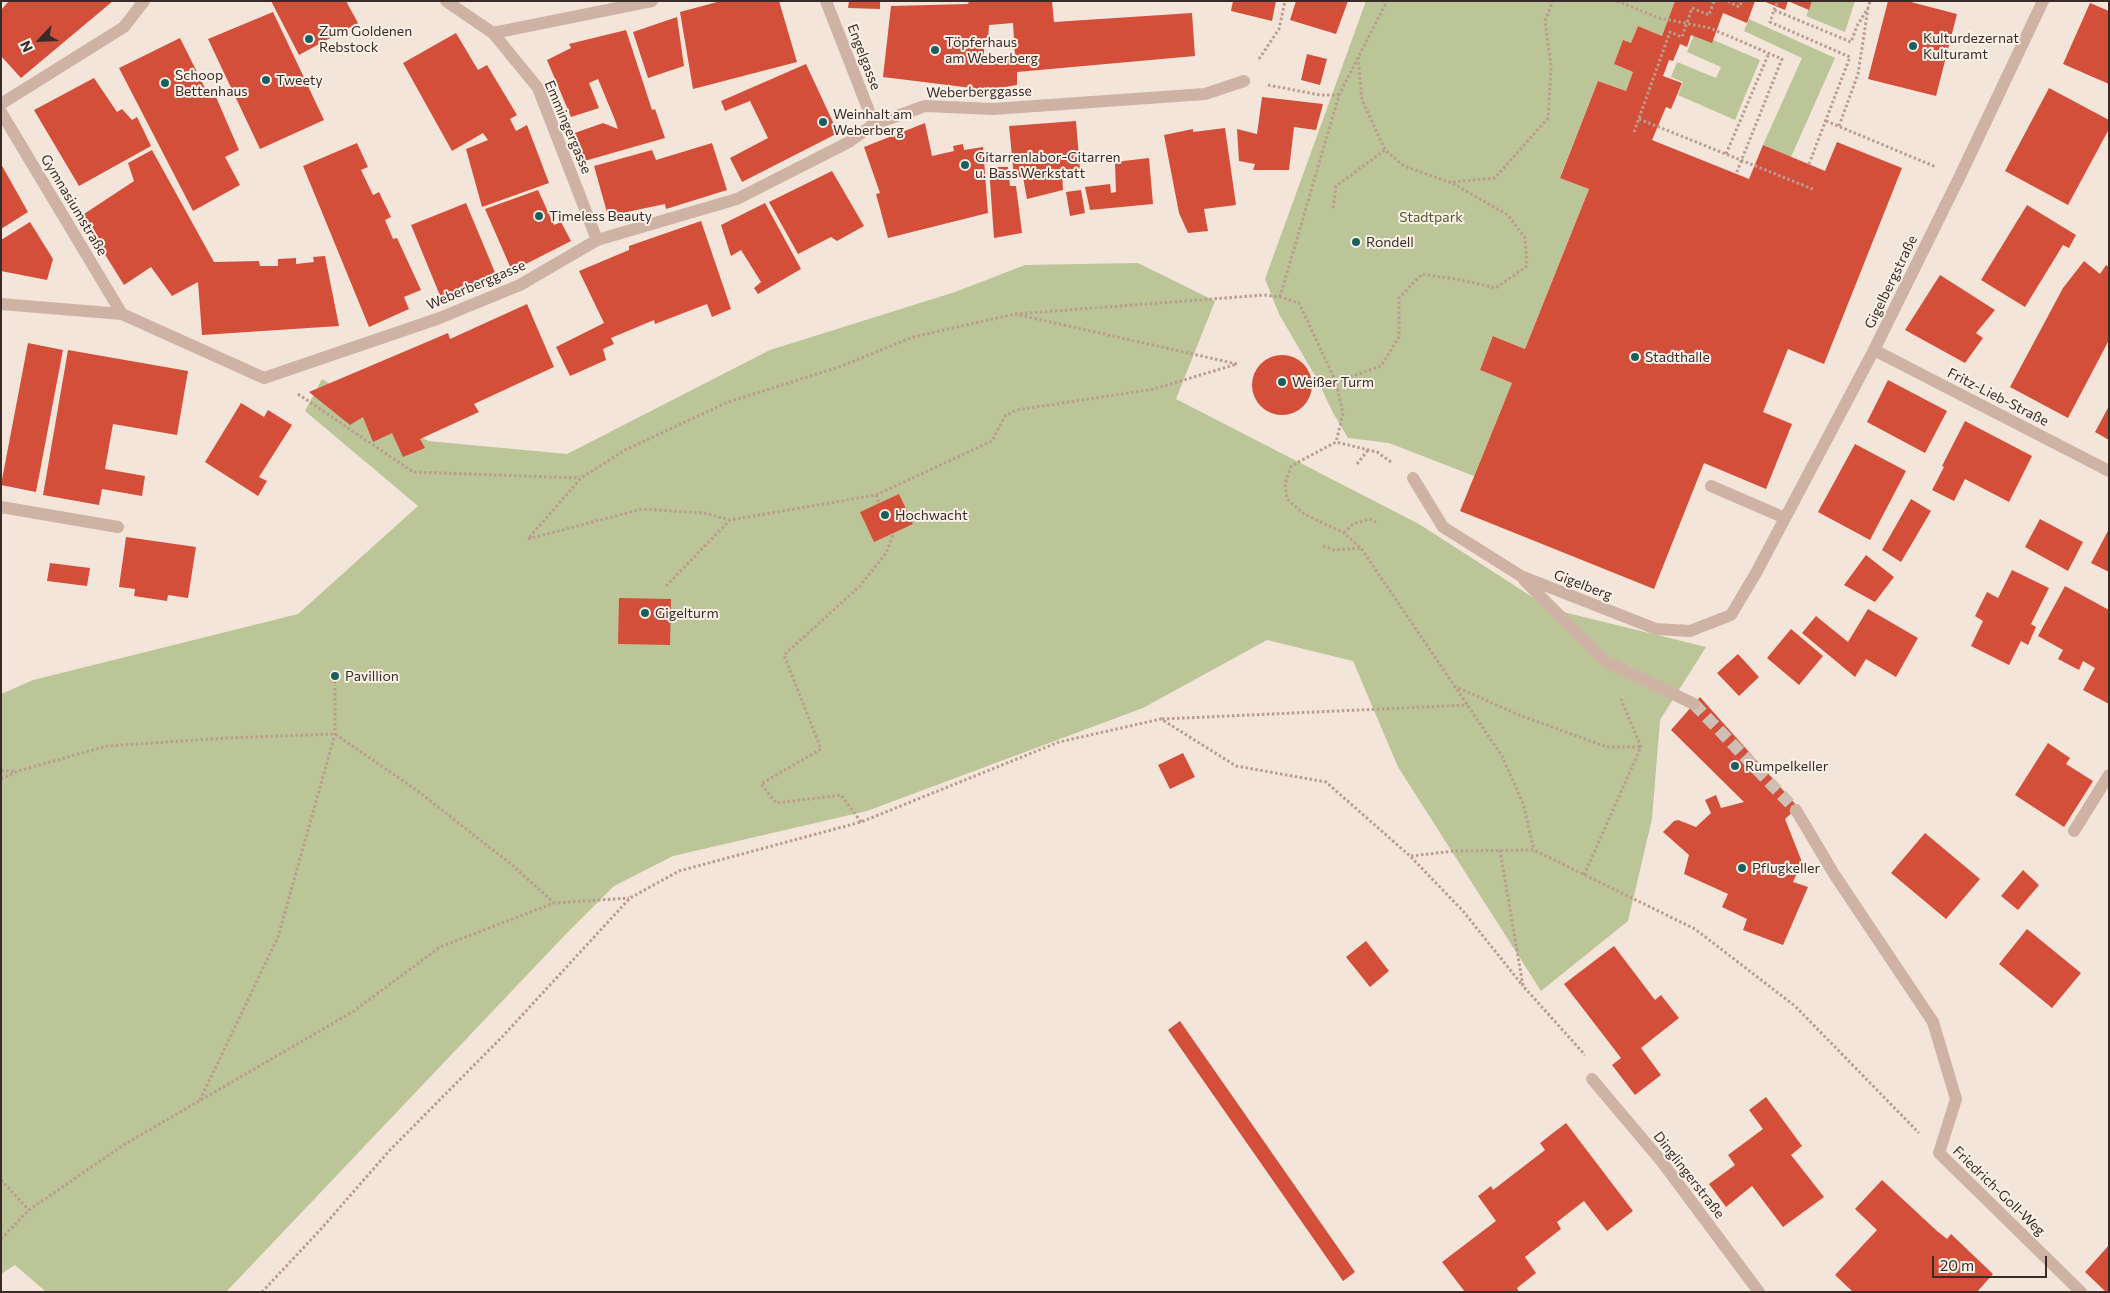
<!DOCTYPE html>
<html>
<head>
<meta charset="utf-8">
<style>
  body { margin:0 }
  #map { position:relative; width:2110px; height:1293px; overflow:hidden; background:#f4e5da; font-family:Commissioner,sans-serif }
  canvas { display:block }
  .frame { position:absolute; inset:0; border:2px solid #392b27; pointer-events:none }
  .north { position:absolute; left:15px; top:15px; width:50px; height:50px; -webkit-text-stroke:4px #fbf0e7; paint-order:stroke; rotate:245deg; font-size:14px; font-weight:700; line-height:20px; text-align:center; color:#392b27 }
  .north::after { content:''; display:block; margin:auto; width:18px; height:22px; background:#392b27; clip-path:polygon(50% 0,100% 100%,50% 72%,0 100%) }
  .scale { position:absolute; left:1932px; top:1256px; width:115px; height:22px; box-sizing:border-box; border:2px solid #392b27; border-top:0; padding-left:6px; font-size:15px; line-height:18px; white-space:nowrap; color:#392b27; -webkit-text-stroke:4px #fbf0e7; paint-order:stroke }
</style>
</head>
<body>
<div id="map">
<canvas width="2110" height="1293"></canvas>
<div class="frame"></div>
<div class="north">N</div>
<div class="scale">20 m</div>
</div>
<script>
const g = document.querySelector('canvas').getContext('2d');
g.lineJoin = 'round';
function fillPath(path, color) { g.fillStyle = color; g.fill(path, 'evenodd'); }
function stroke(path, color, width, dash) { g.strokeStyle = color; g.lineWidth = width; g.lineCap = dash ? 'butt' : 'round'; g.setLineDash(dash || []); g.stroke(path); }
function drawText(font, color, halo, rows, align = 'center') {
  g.font = font + ' Commissioner,sans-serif'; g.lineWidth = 4; g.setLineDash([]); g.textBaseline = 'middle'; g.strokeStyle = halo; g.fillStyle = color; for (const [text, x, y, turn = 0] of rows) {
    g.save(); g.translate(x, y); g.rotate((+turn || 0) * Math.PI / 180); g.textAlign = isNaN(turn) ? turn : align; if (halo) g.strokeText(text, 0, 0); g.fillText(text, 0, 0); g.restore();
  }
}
const green = new Path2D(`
  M1366,1H1675L1662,36L1638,26L1631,43L1623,41L1614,64L1633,72L1626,91L1598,81L1560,177L1589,189L1525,349L1494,336L1480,370L1512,383L1474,476L1389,443L1348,438L1332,411L1318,381L1279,314L1265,279Z
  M1812,1H1855L1845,32L1806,16Z
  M1749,19L1835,58L1791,157L1763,145L1802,58L1744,31Z
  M1695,32L1760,60L1735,120L1678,95L1683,82L1671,77L1677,62L1716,78L1721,67L1687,52Z
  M1138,263L1215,301L1176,399L1419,524L1551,609L1706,647L1660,720L1652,819L1628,921L1541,991L1398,767L1353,661L1267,640L1143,708L867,811L673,856L614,886L565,935L226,1292H46L15,1265L1,1274V694L33,680L298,614L418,506L305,411L322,379L428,441L567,454L770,350L955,292L1025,265Z`);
const building = new Path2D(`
  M9,1H113L21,78L1,56V10Z
  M271,1H346L358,23L299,55Z
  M721,1H779L797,62L693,89L680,12Z
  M849,1H880V9L848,8Z
  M969,1H1052L1054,22L1192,13L1195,56L1017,72V85L988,90L883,77L891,6L968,4ZM1013,23L1015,56L984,57V43H988L989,25Z
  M1233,1H1276L1272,21L1231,11Z
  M1296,1H1348L1336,34L1290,20Z
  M1675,1H1755L1747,23L1723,13L1712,43L1691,35L1687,47L1680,44L1673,61L1669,60L1663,76L1682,83L1671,109L1666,107L1652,140L1749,179L1763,145L1825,171L1837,142L1902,168L1824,364L1788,349L1763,412L1792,424L1766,489L1704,463L1654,589L1460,511L1512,383L1480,370L1493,336L1525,349L1589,189L1560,178L1598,81L1626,91L1633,72L1614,64L1623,40L1631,43L1638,26L1662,36Z
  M1763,1H1788L1785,10Z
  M1788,1H1812L1809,10Z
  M1888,1H1907L1957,14L1936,96L1868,79Z
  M2090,3L2109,11V84L2063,64Z
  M273,12L324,120L260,149L208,39Z
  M677,17L684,66L648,78L633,32Z
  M626,30L652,110L655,109L665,138L581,162L572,134L603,123L618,129L615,120L598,79L589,83L599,108L571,117L547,60L571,48L569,44Z
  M456,33L478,70L487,65L517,115L510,119L516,131L527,125L549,183L482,207L466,149L488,140L483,133L452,151L403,63Z
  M180,38L210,98L216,97L239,150L225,157L240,185L193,211L119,68Z
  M1307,54L1327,59L1320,85L1301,80Z
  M806,64L838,133L742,182L730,158L768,138L750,101L725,111L721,101Z
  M94,78L117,112L122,109L132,120L137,117L151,146L79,186L34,110Z
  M2049,88L2109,120V129L2068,205L2005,171Z
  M1262,97L1323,104L1316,130L1294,127L1289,170H1253L1255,164L1239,161L1237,129L1257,134Z
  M1076,121L1080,170L1062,172L1063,190L1027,199L1023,177H1014L1009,126Z
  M925,123L932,156L954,151L953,146L963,144L964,150L983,147L988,213L888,238L876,194L880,193L864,147Z
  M1225,128L1236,205L1204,209L1208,231L1188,233L1179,213L1164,135L1193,129V132Z
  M357,143L368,167L361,170L373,195L379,192L391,217L385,220L393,239L397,238L421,290L404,297L409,309L369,327L303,166Z
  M712,143L727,190L666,209L665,204L608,216L594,166L652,150L656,160Z
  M152,150L214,262L259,261L260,266H278V259L296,258V264L314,262L313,257L325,256L339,326L202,335L198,282L172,296L151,267L124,285L81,216L134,181L128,163Z
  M1149,158L1153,204L1090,210L1085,187L1110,184L1111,193L1116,192L1115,162Z
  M1,164L28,212L1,229Z
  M989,167H1008L1010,186H1016L1022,233L994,238Z
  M832,171L864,226L837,241L831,237L798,254L769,202Z
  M538,190L554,225L561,222L571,241L512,271L485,209Z
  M1081,190L1085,213L1070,216L1066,192Z
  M466,203L496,275L441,298L411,225Z
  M765,203L801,269L758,294L754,288L761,282L741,250L731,256L721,225Z
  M2027,205L2076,235L2069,248L2063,245L2025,307L1981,280Z
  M701,221L731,309L712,317L707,304L655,324L654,320L611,338L614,344L603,349L606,360L570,376L556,347L604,323L579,271L629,250V246Z
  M30,222L53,259L47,280L1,271V240Z
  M2084,261L2100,274L2106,265L2109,267V340L2068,418L2010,387L2063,288Z
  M1940,275L1995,310L1976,333L1983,338L1965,363L1905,330Z
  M527,304L554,367L474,404L479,412L420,439L425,448L403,457L392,433L373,442L363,417L350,425L309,392L448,333L450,339Z
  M28,343L63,350L36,492L1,485Z
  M68,350L188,371L177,435L113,424L105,469L145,476L142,496L102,489L99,505L43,495Z
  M1252 385a30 30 0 1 1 60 0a30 30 0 1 1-60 0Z
  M1888,380L1947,411L1925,453L1867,422Z
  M241,403L264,417L268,410L292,425L259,477L267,481L258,496L205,462Z
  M2109,406V440L2095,432Z
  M1965,421L2032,456L2009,502L1965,479L1954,501L1932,490L1944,467L1942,466Z
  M1855,444L1906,471L1870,540L1818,512Z
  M899,494L913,524L874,542L860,512Z
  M1911,499L1931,511L1901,562L1882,550Z
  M2040,519L2083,542L2068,571L2025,547Z
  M2109,529V572L2091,563Z
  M126,537L196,547L188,598L168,595L167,601L134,596L135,589L119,587Z
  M1866,555L1894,577L1875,602L1844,585Z
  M50,563L90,568L87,586L47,581Z
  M2012,570L2049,588L2031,624L2036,627L2028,645L2021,641L2009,665L1971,646L1983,621L1975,616L1987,592L1998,598Z
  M2065,586L2109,610V704L2083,690L2095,668L2083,661L2079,670L2058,659L2063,650L2038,636Z
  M619,598L671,599L670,645L618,644Z
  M1868,609L1918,638L1896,677L1866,659L1855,677L1802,633L1816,616L1848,642Z
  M1791,629L1823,656L1799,685L1767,658Z
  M1738,654L1759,677L1739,696L1717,673Z
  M335,670L340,673V679L335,683L330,680L329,673Z
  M1700,697L1798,807L1785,819L1802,862L1793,882L1808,887L1783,945L1743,930L1747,919L1722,907L1728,894L1684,874L1689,855L1663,832L1674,821L1678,820L1696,827L1711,813L1705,800L1716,795L1721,808L1744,802L1671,730Z
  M2048,743L2070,758L2066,764L2093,781L2064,827L2015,795Z
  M1183,753L1195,777L1170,789L1158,765Z
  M1925,833L1980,879L1946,919L1891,873Z
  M2023,870L2039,885L2018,910L2001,896Z
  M2027,929L2081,973L2052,1008L1999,964Z
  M1366,941L1389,971L1370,987L1346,957Z
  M1614,946L1655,1000L1661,995L1679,1018L1641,1048L1661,1075L1635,1095L1612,1065L1621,1058L1564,984Z
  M1180,1021L1355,1272L1343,1281L1168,1030Z
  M1766,1097L1802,1146L1791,1155L1824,1197L1783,1227L1752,1186L1726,1207L1709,1184L1735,1165L1728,1155L1763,1129L1749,1110Z
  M1566,1123L1633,1211L1607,1231L1584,1201L1557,1222L1561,1229L1525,1257L1536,1273L1517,1288L1519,1292H1465L1442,1262L1496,1221L1478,1196L1491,1186L1493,1190L1545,1150L1540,1143Z
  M1882,1180L1937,1231L1947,1239L1951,1234L1993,1274L1977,1292H1853L1835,1275L1877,1230L1855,1209Z
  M2109,1245V1292H2106L2085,1272Z`);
const minorTunnel = new Path2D(`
  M1694,704L1796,810`);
const path = new Path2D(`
  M1617,1L1659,18L1710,28L1782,59L1736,174
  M1728,1L1739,7L1742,1
  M1774,10L1778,1
  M1259,59L1279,29L1285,1
  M1268,85L1320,95H1339
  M1639,119L1815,190
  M1826,121L1936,167
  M1839,126L1858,74L1868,9
  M1634,132L1670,32L1682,37L1692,8L1709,15L1714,1
  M1726,154L1769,53
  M1809,164L1850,57L1770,22L1774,10L1851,42L1857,26L1868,8L1870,1
  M1453,182L1495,178L1548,118L1551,66L1545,21L1553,1
  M1333,208L1336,186L1385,150
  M1280,297L1339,95L1387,1
  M1015,314L1237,364L1154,389L1016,410L1005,416L992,441L876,495L730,520L704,513L642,509L528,539L581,478L625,450L728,402L839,367L913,337L1015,314L1264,295L1280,297L1299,303L1336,382L1343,414L1336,442
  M1336,382L1381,366L1399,337V298L1422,274L1461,280L1496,288L1527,266L1525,238L1508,215L1452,183L1404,166L1385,150L1362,100L1358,56
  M298,394L413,472L580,478
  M1391,462L1377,452L1336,442L1291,466L1285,484L1287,499L1304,514L1344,533L1361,548L1502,756L1523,803L1534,850
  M1357,464L1368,450
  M876,495L879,503
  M1344,533L1353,524L1370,519L1376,522
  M1323,546L1334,550L1360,548
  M666,586L730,520
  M1454,686L1519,715L1607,747H1641
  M1162,719L1468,705
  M1,771H15
  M1,779L18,771L107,746L227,738L335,734L415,789L511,864L554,903
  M861,822L841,795L776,803L761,784L821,749L784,655L860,586L886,553L894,533
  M1500,850L1523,986L1585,1055
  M1411,856L1454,851L1534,850L1695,929L1795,1006L1919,1133
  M1584,875L1641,747L1621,699
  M200,1100L278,937L335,734V685
  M1,1180L29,1210
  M1,1239L29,1210L125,1144L354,1011L440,947L554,903L629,898
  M262,1292L321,1229L389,1151L503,1036L630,898L679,871L861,822L1059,742L1161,719L1236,766L1326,782L1410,856L1463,911L1523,986`);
const minor = new Path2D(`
  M446,1L493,33L538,88L597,240
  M826,1L874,124
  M493,33L652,1
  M1,104L124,27L144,1
  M1,112L122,314
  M1,304L122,314L264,378L437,319L520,285L597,240L737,199L849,142L874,124L925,106L993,109L1205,94L1244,81
  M1874,350L2109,471
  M1413,478L1443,527L1521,576L1656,629L1690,631L1731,615L1756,573L1874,350L1960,176L2043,1
  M1711,486L1785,518
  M1,507L118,527
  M1524,580L1605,661L1694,704
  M1796,810L1834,874L1933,1022L1956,1099L1939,1153L2081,1292
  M2074,831L2109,775
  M1592,1079L1662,1162L1759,1292`);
const markers = [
  [309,39,5,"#185f5d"],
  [1913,46,5,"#185f5d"],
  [935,50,5,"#185f5d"],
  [266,80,5,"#185f5d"],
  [165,83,5,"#185f5d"],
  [823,122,5,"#185f5d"],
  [965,165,5,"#185f5d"],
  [539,216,5,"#185f5d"],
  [1356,242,5,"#185f5d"],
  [1635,357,5,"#185f5d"],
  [1282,382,5,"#185f5d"],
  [885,515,5,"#185f5d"],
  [645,613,5,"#185f5d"],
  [335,676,5,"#185f5d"],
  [1735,766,5,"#185f5d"],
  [1742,868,5,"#185f5d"]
];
const poiNames = [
  ["Zum Goldenen",319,31],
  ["Rebstock",319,47],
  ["Kulturdezernat",1923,38],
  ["Kulturamt",1923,54],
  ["Töpferhaus",945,42],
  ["am Weberberg",945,58],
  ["Schoop",175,75],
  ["Bettenhaus",175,91],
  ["Tweety",276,80],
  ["Weinhalt am",833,114],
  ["Weberberg",833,130],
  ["Gitarrenlabor-Gitarren",975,157],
  ["u. Bass Werkstatt",975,173],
  ["Timeless Beauty",549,216],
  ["Rondell",1366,242],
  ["Stadthalle",1645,357],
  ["Weißer Turm",1292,382],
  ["Hochwacht",895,515],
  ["Gigelturm",655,613],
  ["Pavillion",345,676],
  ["Rumpelkeller",1745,766],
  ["Pflugkeller",1752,868]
];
const streetNames = [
  ["Engelgasse",864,57,69],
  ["Weberberggasse",979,92,-1],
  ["Emmingergasse",568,127,67],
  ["Gymnasiumstraße",74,205,59],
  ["Gigelbergstraße",1891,282,-64],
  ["Weberberggasse",476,285,-23],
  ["Fritz-Lieb-Straße",1998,397,27],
  ["Gigelberg",1583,585,21],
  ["Dinglingerstraße",1689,1175,52],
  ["Friedrich-Goll-Weg",1999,1191,44]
];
const parkNames = [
  ["Stadtpark",1431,217]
];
fillPath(green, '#bbc598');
fillPath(building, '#d34f3a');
stroke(minorTunnel, '#cfc0b6', 12, [12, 6]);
stroke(path, '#ba9d8f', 3, [2.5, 2.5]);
stroke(minor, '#ceb3a5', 12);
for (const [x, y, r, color] of markers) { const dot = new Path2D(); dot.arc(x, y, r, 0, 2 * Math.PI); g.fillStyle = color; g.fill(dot); stroke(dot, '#fbf0e7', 2); }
drawText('14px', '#392b27', '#fbf0e7', poiNames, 'left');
drawText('14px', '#392b27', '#fbf0e7', streetNames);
drawText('14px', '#4d5a28', '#fbf0e7', parkNames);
</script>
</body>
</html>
